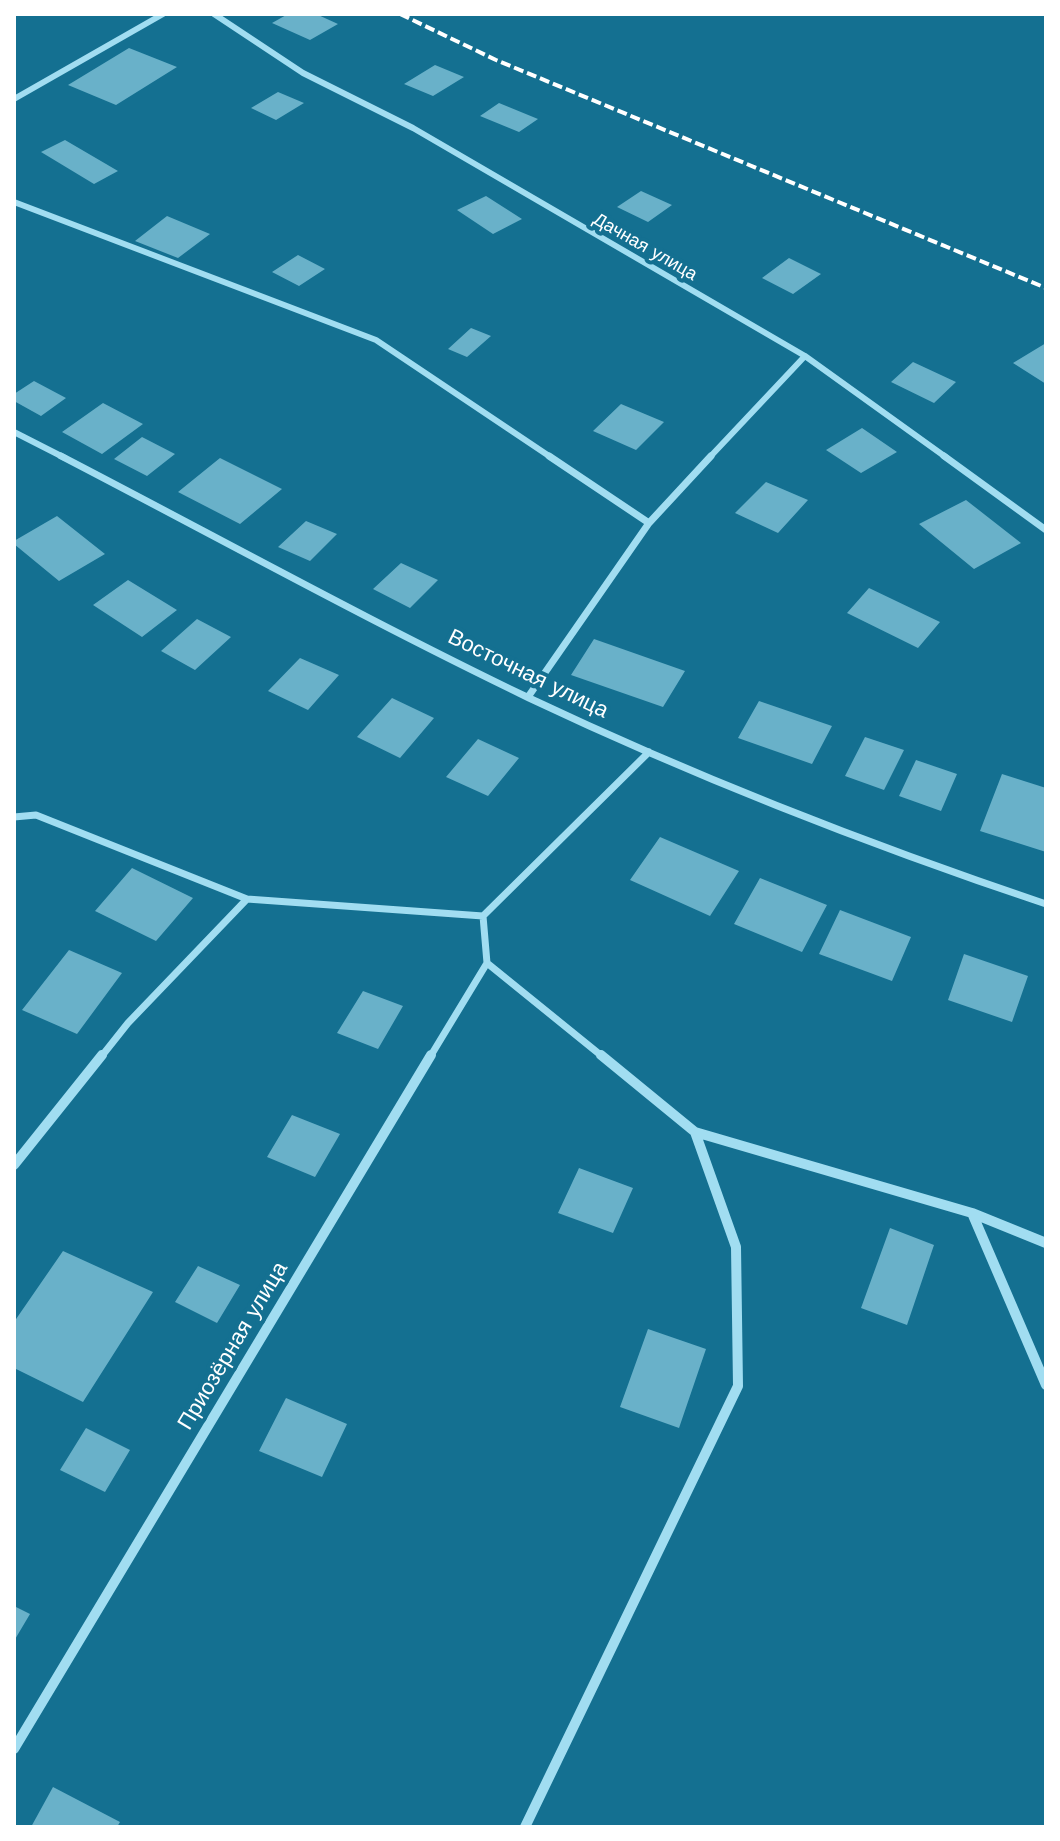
<!DOCTYPE html>
<html>
<head>
<meta charset="utf-8">
<style>
  body { margin:0 }
  #map { position:relative; width:1060px; height:1841px; overflow:hidden; background:#147091; font-family:"Work Sans",sans-serif }
  canvas { display:block }
  .frame { position:absolute; inset:0; border:16px solid #fff; pointer-events:none }
</style>
</head>
<body>
<div id="map">
<canvas width="1060" height="1841"></canvas>
<div class="frame"></div>
</div>
<script>
const g = document.querySelector('canvas').getContext('2d');
g.lineJoin = 'round';
function fillPath(path, color) { g.fillStyle = color; g.fill(path, 'evenodd'); }
function stroke(path, color, width, dash) { g.strokeStyle = color; g.lineWidth = width; g.lineCap = dash ? 'butt' : 'round'; g.setLineDash(dash || []); g.stroke(path); }
function drawText(font, color, halo, rows, align = 'center') {
  g.font = font + ' "Work Sans",sans-serif'; g.lineWidth = 8; g.setLineDash([]); g.textBaseline = 'middle'; g.strokeStyle = halo; g.fillStyle = color; for (const [text, x, y, turn = 0] of rows) {
    g.save(); g.translate(x, y); g.rotate((+turn || 0) * Math.PI / 180); g.textAlign = isNaN(turn) ? turn : align; if (halo) g.strokeText(text, 0, 0); g.fillText(text, 0, 0); g.restore();
  }
}
const building = new Path2D(`
  M288,14H316L338,24L310,40L272,23Z
  M129,48L177,67L116,105L68,85Z
  M435,65L464,77L433,96L404,84Z
  M278,92L304,103L276,120L251,108Z
  M499,103L538,119L519,132L480,116Z
  M65,140L118,171L94,184L41,152Z
  M641,191L672,205L648,222L617,207Z
  M486,196L522,219L493,234L457,210Z
  M167,216L210,234L178,258L135,241Z
  M298,255L325,269L299,286L272,272Z
  M789,258L821,274L793,294L762,278Z
  M471,328L491,336L467,357L448,349Z
  M1046,343V384L1013,363Z
  M913,362L956,382L934,403L891,382Z
  M34,381L66,398L41,416L14,401V394Z
  M103,403L143,424L102,454L62,432Z
  M621,404L664,422L636,450L593,431Z
  M862,428L897,452L861,473L826,450Z
  M142,437L175,454L147,476L114,459Z
  M220,458L282,489L240,524L178,492Z
  M766,482L808,500L778,533L735,513Z
  M966,500L1021,543L974,569L919,524Z
  M57,516L105,554L59,581L14,544V541Z
  M306,521L337,534L310,561L278,547Z
  M401,563L438,580L410,608L373,589Z
  M128,580L177,610L142,637L93,605Z
  M869,588L940,622L918,648L847,613Z
  M197,619L231,637L195,670L161,651Z
  M594,639L685,671L663,707L571,675Z
  M300,658L339,675L308,710L268,691Z
  M392,698L434,718L400,758L357,737Z
  M759,701L832,726L812,764L738,738Z
  M865,737L904,750L884,790L845,776Z
  M478,739L519,758L488,796L446,777Z
  M916,760L957,774L941,811L899,796Z
  M1002,774L1046,788V852L980,831Z
  M660,837L739,871L710,916L630,880Z
  M132,868L193,898L156,941L95,911Z
  M760,878L827,905L802,952L734,924Z
  M840,910L911,937L892,981L819,954Z
  M69,950L122,973L77,1034L22,1010Z
  M964,954L1028,976L1012,1022L948,1000Z
  M363,991L403,1006L378,1049L337,1033Z
  M292,1115L340,1134L315,1177L267,1157Z
  M579,1168L633,1188L613,1233L558,1213Z
  M890,1228L934,1245L907,1325L861,1308Z
  M63,1251L153,1292L83,1402L14,1368V1322Z
  M198,1266L240,1285L217,1323L175,1302Z
  M648,1329L706,1349L679,1428L620,1407Z
  M286,1398L347,1424L322,1477L259,1451Z
  M86,1428L130,1450L105,1492L60,1470Z
  M14,1606L30,1614L14,1641Z
  M53,1787L120,1822L117,1827H31Z`);
const minorFar2 = new Path2D(`
  M214,14L303,73L413,128L805,356L947,458
  M14,99L163,14
  M14,202L376,340L552,458
  M14,432L65,458
  M709,458L805,356`);
const minorFar1 = new Path2D(`
  M61,456C217,537 371,622 529,698C696,777 870,845 1046,904
  M549,456L649,523
  M944,456L1046,530
  M528,697L649,523L711,456
  M14,817L36,815L247,899
  M101,1057L128,1023L247,899L483,916
  M430,1057L487,963
  M603,1057L487,963L483,916L649,752`);
const minor = new Path2D(`
  M601,1055L695,1132L972,1213L1046,1243
  M14,1165L102,1055
  M972,1213L1046,1385
  M14,1749L431,1055
  M525,1827L738,1386L736,1247L695,1132`);
const rail = new Path2D(`
  M400,14L496,60L1046,288`);
const farStreetnames = [
  ["Дачная улица",645,247,30]
];
const streetNames = [
  ["Восточная улица",528,674,26],
  ["Приозёрная улица",233,1346,-59]
];
fillPath(building, '#69b1c9');
stroke(minorFar2, '#a1ddf1', 6);
stroke(minorFar1, '#a1ddf1', 7);
stroke(minor, '#a1ddf1', 10);
stroke(rail, '#fff', 4, [10, 4]);
drawText('18px', '#fff', '#147091', farStreetnames);
drawText('22px', '#fff', '#147091', streetNames);
</script>
</body>
</html>
